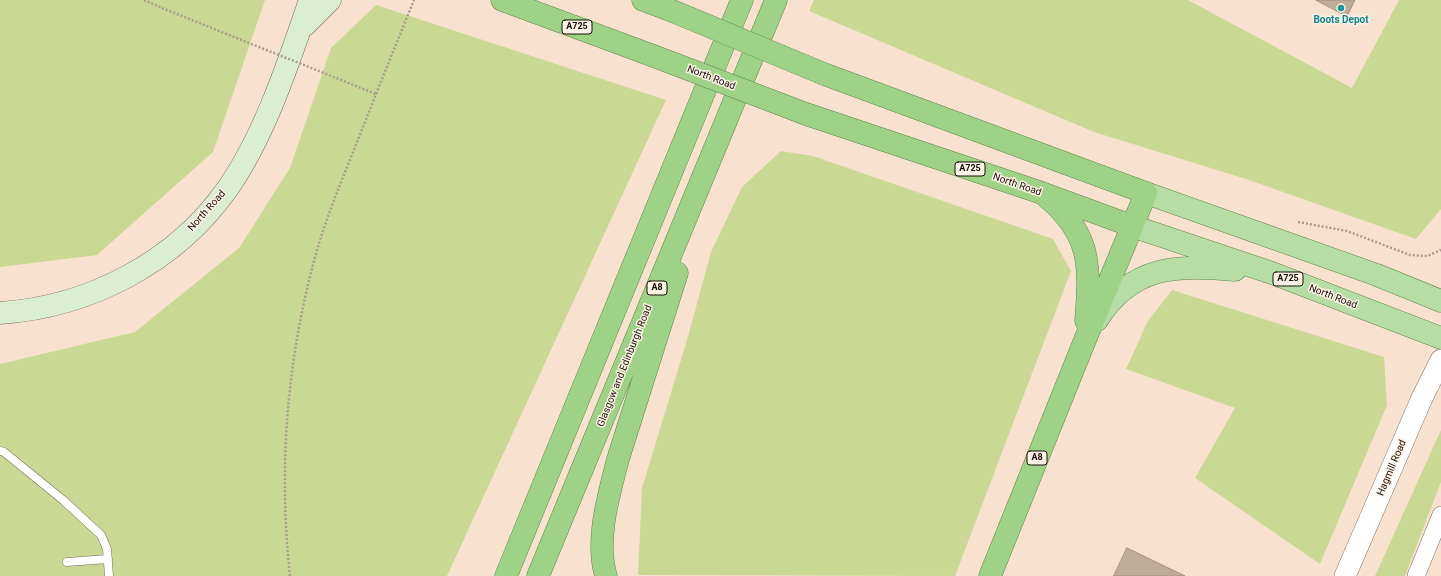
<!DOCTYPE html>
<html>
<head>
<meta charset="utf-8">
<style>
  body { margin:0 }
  canvas { display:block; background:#f8e2cf }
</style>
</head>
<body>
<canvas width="1441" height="576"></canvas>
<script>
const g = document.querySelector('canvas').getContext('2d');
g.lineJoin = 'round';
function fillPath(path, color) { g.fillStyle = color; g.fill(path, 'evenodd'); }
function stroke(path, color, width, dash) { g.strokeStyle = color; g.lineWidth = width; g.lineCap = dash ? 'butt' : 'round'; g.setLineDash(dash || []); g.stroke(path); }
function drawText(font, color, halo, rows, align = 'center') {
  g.font = font + ' Roboto,sans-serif'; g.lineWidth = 3; g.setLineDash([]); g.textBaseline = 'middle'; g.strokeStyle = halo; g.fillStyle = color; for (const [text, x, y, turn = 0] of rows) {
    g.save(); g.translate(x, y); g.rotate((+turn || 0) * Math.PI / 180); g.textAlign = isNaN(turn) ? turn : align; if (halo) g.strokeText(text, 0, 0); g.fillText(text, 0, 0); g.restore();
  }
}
const green = new Path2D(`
  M0,0H265L213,152L97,255L0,267Z
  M814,0H1188L1352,88L1399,0H1441V209L1416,239L1246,179L1094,132L809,11Z
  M376,5L666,100L447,576H0V364L135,332L239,248L290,168L331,48Z
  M781,151L813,156L1053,239L1071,271L955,576L638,575L642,488L687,340L711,252L742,187Z
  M1172,290L1384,357L1387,405L1320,564L1195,478L1235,408L1126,369L1148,321Z
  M1441,430V482L1405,576H1375Z`);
const building = new Path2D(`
  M1316,0H1355L1347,16Z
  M1127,548L1185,576H1114Z`);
const path = new Path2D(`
  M144,0L162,8
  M1298,222L1347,231L1410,255L1427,256L1441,250
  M290,576C278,466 287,357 317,250C328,213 343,177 358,140C376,93 395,47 414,0`);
const service = new Path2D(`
  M0,451L4,452L63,500L101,535L107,549L109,576
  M67,562L108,559`);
const minor = new Path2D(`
  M1416,576L1441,515`);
const tertiary = new Path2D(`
  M1345,576L1422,398L1441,360`);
const secondary = new Path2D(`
  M305,25L330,0
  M0,313C90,307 176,262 228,188C265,135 289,61 310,0`);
const primary = new Path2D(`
  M1146,193L1377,275L1441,301
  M1132,226L1272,273L1441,338
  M1097,320C1131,266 1176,264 1235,270`);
const trunk = new Path2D(`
  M502,0L651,55
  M643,0L670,10
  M824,74L1146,193L1085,340L990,576
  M806,114L1042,193L1132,226
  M1048,198C1092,235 1090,268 1086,321
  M506,576L742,0
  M538,576L776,0
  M606,576C595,539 609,495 618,459L677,273`);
const pathBridge = new Path2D(`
  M162,8L376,94`);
const trunkBridge = new Path2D(`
  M670,10L824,74
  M651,55L806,114`);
const markers = [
  [1341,8,4,"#0f9aa8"]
];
const shields = [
  [577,27,30],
  [970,169,30],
  [1288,279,30],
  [657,288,20],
  [1037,458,20]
];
const shieldNames = [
  ["A725",577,27],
  ["A725",970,169],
  ["A725",1288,279],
  ["A8",657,288],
  ["A8",1037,458]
];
const cultureNames = [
  ["Boots Depot",1341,20]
];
const streetNames = [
  ["North Road",711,78,21],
  ["North Road",1017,185,19],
  ["North Road",207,211,-48],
  ["North Road",1333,297,21],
  ["Glasgow and Edinburgh Road",625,366,-68],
  ["Hagmill Road",1392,468,-67]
];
fillPath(green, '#c9d993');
fillPath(building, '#bfab98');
stroke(building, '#a28f7d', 1);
stroke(service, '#7c6958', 9);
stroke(minor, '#7c6958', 18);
stroke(tertiary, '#7c6958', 22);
stroke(secondary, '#7c6958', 23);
stroke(primary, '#5e8647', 23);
stroke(trunk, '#5e8647', 23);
stroke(path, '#ac9b8c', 2.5, [2, 2]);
stroke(service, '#fff', 8);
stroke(minor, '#fff', 17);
stroke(tertiary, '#fff', 21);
stroke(secondary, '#daeed2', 22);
stroke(primary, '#b6dda5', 22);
stroke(trunk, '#9ed287', 22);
stroke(trunkBridge, '#5e8647', 23, []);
stroke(pathBridge, '#ac9b8c', 2.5, [2, 2]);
stroke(trunkBridge, '#9ed287', 22);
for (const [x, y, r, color] of markers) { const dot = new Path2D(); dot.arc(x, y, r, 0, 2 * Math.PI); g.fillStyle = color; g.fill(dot); stroke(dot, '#fef1e5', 1.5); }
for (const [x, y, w] of shields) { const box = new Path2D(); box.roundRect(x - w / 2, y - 7, w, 14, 3); g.fillStyle = '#fef1e5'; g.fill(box); stroke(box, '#171009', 1); }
drawText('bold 9px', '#171009', null, shieldNames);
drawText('bold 10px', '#0d838f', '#fef1e5', cultureNames);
drawText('10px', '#171009', '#fef1e5', streetNames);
</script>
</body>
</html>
